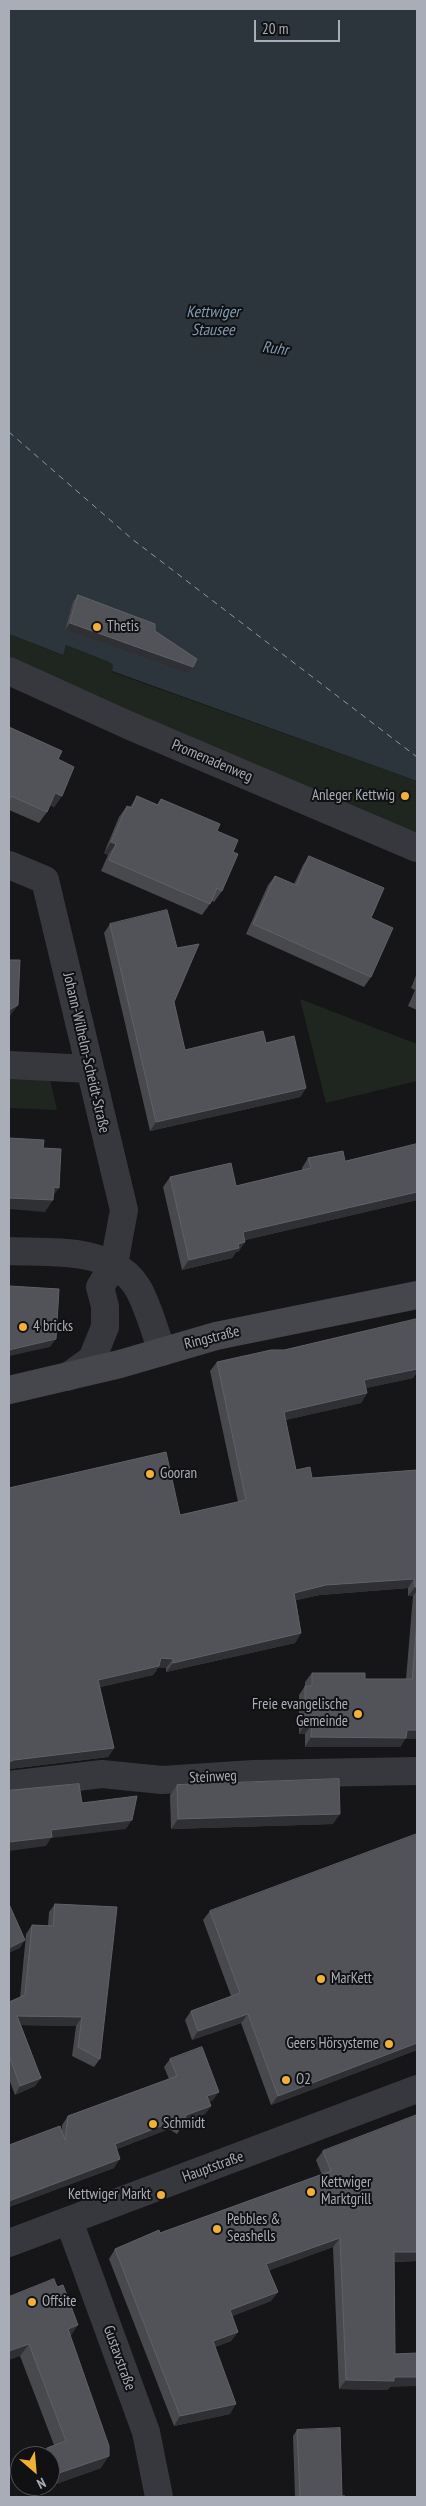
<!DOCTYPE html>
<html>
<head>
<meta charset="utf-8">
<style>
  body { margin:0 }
  #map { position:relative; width:426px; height:2506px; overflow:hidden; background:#161618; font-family:"PT Sans Narrow",sans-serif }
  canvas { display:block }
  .frame { position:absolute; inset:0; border:10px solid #a8adb8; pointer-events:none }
  .north { position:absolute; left:10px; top:2446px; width:50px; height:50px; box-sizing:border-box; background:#111113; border:1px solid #4d4f55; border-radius:50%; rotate:153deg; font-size:14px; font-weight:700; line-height:20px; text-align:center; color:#a8adb8 }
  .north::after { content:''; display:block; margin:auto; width:18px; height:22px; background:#f2b134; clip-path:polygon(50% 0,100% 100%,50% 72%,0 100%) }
  .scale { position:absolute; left:254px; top:20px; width:86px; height:22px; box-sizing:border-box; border:2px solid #a8adb8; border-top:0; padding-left:6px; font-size:15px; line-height:18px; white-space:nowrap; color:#a8adb8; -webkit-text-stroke:4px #111113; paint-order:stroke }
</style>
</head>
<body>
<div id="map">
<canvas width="426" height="2506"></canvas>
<div class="frame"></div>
<div class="north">N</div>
<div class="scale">20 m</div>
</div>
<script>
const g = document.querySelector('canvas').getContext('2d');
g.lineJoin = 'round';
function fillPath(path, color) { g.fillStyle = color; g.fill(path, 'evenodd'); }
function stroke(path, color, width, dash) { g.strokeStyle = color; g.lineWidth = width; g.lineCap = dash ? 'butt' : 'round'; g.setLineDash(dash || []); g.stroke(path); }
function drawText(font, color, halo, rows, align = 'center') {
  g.font = font + ' "PT Sans Narrow",sans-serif'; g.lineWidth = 4; g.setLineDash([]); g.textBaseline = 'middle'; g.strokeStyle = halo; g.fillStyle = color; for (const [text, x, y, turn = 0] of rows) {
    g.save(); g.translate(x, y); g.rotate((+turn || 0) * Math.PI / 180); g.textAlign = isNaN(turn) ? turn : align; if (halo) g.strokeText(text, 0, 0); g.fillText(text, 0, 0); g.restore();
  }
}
const green = new Path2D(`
  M9,634L62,655L66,645L109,662L113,665L112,672L417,781V840L9,665Z
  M300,999L417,1044V1081L326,1103Z
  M9,1078L50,1080L57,1110L9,1108Z`);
const water = new Path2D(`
  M9,9H417V781L112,671L113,665L109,662L66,645L63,655L9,634Z`);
const ferry = new Path2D(`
  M9,432L132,539L417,757`);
const street = new Path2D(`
  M9,671L128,725L417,848
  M9,865L45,880L124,1210L114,1264L100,1287L105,1306V1327L92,1359L67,1377
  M9,1065L90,1069
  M9,1251C51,1253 115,1246 139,1290C149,1309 155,1331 162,1352
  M9,1785L102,1774L162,1780L254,1774L417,1771
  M69,2221L146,2432L159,2497
  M9,2243L417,2089`);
const secondary = new Path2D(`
  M9,1390L120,1364L216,1336L417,1295`);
const wall = new Path2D(`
  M78,595L155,631L193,667L188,674L65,630L73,602Z
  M9,727L58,759L62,796L54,807L50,805L47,812L39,823L9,810Z
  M137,796L157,805L161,799L217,831L233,852L222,891L214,902L212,901L202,915L101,871L108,855L104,853L119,817L127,806L130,807Z
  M309,856L371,918V977L364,987L246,934L268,885L275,876L294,884L303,865Z
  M110,924L174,1002L185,1050L266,1043L306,1088L300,1097L150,1131L104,933Z
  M417,973V1010L408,1006L415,990L411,988Z
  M417,1140V1200L245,1240V1242L238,1252H236L232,1258L182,1270L163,1187L170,1177L236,1186L302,1170V1168L308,1158L345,1161L417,1144L416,1142Z
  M417,1319V1372L413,1378L366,1388L367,1393L361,1403L285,1420L296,1470L312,1478L417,1470V1739H405L400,1747H305V1734H299V1695L305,1686V1682L312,1673L365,1679H406L413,1596H408V1588L320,1595L296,1600L301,1633L295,1643L166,1672V1668H158L153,1675L100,1687L114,1748L108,1757L9,1769L180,1515L238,1502L210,1371L217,1362L284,1350Z
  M177,1785L333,1824L171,1829L170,1795Z
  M55,1904L100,2059L94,2067L72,2056L76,2026L21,2025L41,2078L35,2086L15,2095L9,2079V2002L20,1998L26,1934L32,1925L48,1926L49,1912Z
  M210,1911L417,2050L271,2105L241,2023L192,2040L185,2020L191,2011L231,1996L203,1920Z
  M170,2059L213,2100L209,2102L211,2106L205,2114L184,2122L183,2125L177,2134L169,2129L117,2149L114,2168L9,2207L62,2131V2125L68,2116L169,2079L164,2067Z
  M323,2151L417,2261L394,2262L390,2387L387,2390L339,2389L333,2247L269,2270L278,2292L271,2301L232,2316L238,2332L231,2341L215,2347L230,2414L174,2426L109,2259L115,2249L322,2175L316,2160Z
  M9,2297L70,2336L101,2468L50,2486V2456H41L47,2448L54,2445L20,2356Z
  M297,2430L342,2496L345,2497H295L293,2436Z`);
const shadedWall = new Path2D(`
  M70,623L193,667L188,674L65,630Z
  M55,793L62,796L54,807L47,804Z
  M111,842L116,844L108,855L104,853Z
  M18,1005L10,1016L9,1017V1010Z
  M306,1088L300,1097L150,1131L156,1122Z
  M54,1187L59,1188L51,1199Z
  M417,1192V1200L237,1242L243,1232Z
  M9,1198L53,1200L45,1212L9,1209Z
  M245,1242L238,1252H236L232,1258L182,1270L189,1260L238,1244Z
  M56,1339L50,1347L9,1356V1350Z
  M417,1367V1372L413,1378L357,1390L364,1380Z
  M367,1393L361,1403L277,1422L284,1412Z
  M414,1579L408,1588L320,1595L288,1602L294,1593L326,1585Z
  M415,1587H417V1591L413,1596H408Z
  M301,1633L295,1643L166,1672L173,1663Z
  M161,1658L173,1659L166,1668H158L153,1675L92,1689L98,1680Z
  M305,1724H312L305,1734H299Z
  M407,1730H417V1739H405L400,1747H305L311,1737Z
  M114,1748L108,1757L9,1769V1762L14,1760Z
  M340,1814L333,1824L171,1829L178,1819Z
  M132,1820L126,1829L51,1838L46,1846L9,1851V1842L51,1830Z
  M25,1940L20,1948L9,1953V1948Z
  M248,2014L241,2023L192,2040L198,2031Z
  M17,2016L82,2017L76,2026L12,2025Z
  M417,2043V2050L271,2105L278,2096Z
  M41,2078L35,2086L15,2095L20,2086Z
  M219,2092L213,2100L202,2104L207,2096Z
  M211,2106L205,2114L181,2123L186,2115Z
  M174,2121L169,2129L109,2152L115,2144Z
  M120,2159L114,2168L9,2207V2201Z
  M340,2238L333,2247L260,2274L266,2264Z
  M394,2252H417V2261L387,2262Z
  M278,2292L271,2301L223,2320L230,2310Z
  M78,2325L70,2337L68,2329Z
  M238,2332L231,2341L206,2350L213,2341Z
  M29,2344L20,2356L9,2360V2351Z
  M394,2377H417V2386L390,2387L387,2390L339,2389L346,2380Z
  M236,2404L230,2414L174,2426L180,2416Z
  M109,2456L101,2468L50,2486V2483L56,2474Z`);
const building = new Path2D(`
  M78,595L155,624V631L197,659L193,667L70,623Z
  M9,727L62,751L58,759L74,767L62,796L55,793L47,812L11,796L9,801Z
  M137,796L158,805L161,799L220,824L217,831L238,840L233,852L238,854L222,891L217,888L210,904L109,860L116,844L111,842L127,806L132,808Z
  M309,856L384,888L371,918L393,928L371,977L253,924L275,876L296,885Z
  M167,910L177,948L199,944L174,1002L185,1050L263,1031L266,1043L294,1036L306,1088L156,1122L110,924Z
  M9,960H20L18,1005L9,1010Z
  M9,1138L44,1140L43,1148L61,1149L59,1188L54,1187L53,1200L9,1198Z
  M417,1144V1192L243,1232L245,1242L238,1244L239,1248L189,1260L170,1177L231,1163L236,1186L311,1168L308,1158L343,1151L345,1161Z
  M9,1286L59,1289L56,1339L9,1350Z
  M417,1319V1369L364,1380L367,1393L284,1412L296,1470L310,1467L312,1478L417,1470V1587H415L414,1579L326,1585L294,1593L301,1633L173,1663V1659L161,1658L159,1666L98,1680L114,1748L14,1760L9,1762V1488L166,1452L180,1515L246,1500L217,1362L271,1350H284Z
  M417,1620V1730H407L406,1738L311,1737L312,1724H305V1686H312V1673H365V1679H412Z
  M339,1779L340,1814L178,1819L177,1785Z
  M79,1784L82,1803L137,1796L132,1820L51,1830L52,1837L9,1842V1789L10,1790Z
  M417,1834V2043L278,2096L248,2014L198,2031L191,2011L240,1993L210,1911Z
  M9,1904L25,1940L9,1948Z
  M55,1904L117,1907L100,2059L78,2047L82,2017L17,2016L41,2078L20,2086L9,2055V2002L25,1995L32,1925L53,1926Z
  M202,2047L219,2092L207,2096L211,2106L186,2115L183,2125L174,2121L115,2144L120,2159L9,2201V2145L60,2126L65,2140L68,2116L177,2076L170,2059Z
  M417,2115V2252H394L395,2354L417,2353V2377H394V2381L346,2380L340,2238L266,2264L278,2292L230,2310L238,2332L213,2341L236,2404L180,2416L115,2249L159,2230L160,2233L331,2171L323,2151Z
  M54,2279L57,2287L63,2285L78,2325L68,2329L109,2446V2456L56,2474L47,2448L66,2441L29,2344L9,2351V2297Z
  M340,2428L342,2496H345V2497H300L297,2430Z`);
const markers = [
  [97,627,5,"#f2b134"],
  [405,796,5,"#f2b134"],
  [23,1327,5,"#f2b134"],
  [150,1474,5,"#f2b134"],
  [358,1714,5,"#f2b134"],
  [321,1979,5,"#f2b134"],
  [389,2044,5,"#f2b134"],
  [286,2080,5,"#f2b134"],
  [153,2124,5,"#f2b134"],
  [311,2192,5,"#f2b134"],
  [161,2195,5,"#f2b134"],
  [217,2229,5,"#f2b134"],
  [32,2302,5,"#f2b134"]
];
const poiNames = [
  ["Thetis",107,627],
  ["Anleger Kettwig",395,796,"right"],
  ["4 bricks",33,1327],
  ["Gooran",160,1474],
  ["Freie evangelische",348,1705,"right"],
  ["Gemeinde",348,1722,"right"],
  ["MarKett",331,1979],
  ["Geers Hörsysteme",379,2044,"right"],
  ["O2",296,2080],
  ["Schmidt",163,2124],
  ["Kettwiger",321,2183],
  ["Marktgrill",321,2200],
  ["Kettwiger Markt",151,2195,"right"],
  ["Pebbles &",227,2220],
  ["Seashells",227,2237],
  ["Offsite",42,2302]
];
const streetNames = [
  ["Promenadenweg",212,761,23],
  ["Johann-Wilhelm-Scheidt-Straße",86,1053,77],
  ["Ringstraße",212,1338,-14],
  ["Steinweg",213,1777,-3],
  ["Hauptstraße",213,2167,-20],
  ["Gustavstraße",119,2358,70]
];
const waterNames = [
  ["Kettwiger",213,312],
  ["Stausee",213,330],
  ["Ruhr",275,349,8]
];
fillPath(green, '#1e261f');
fillPath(water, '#2c353c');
stroke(ferry, '#7f9bb3', 1, [6, 5]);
stroke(street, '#37383d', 28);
stroke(secondary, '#45474d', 28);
fillPath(wall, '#47494d');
fillPath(shadedWall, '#2f3033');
fillPath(building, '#525359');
stroke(building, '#5f6168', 1);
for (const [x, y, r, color] of markers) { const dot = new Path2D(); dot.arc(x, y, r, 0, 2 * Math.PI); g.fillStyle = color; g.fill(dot); stroke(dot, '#111113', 2); }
drawText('15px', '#a8adb8', '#111113', poiNames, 'left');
drawText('15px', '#a8adb8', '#111113', streetNames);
drawText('italic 16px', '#7f9bb3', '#111113', waterNames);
</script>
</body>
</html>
